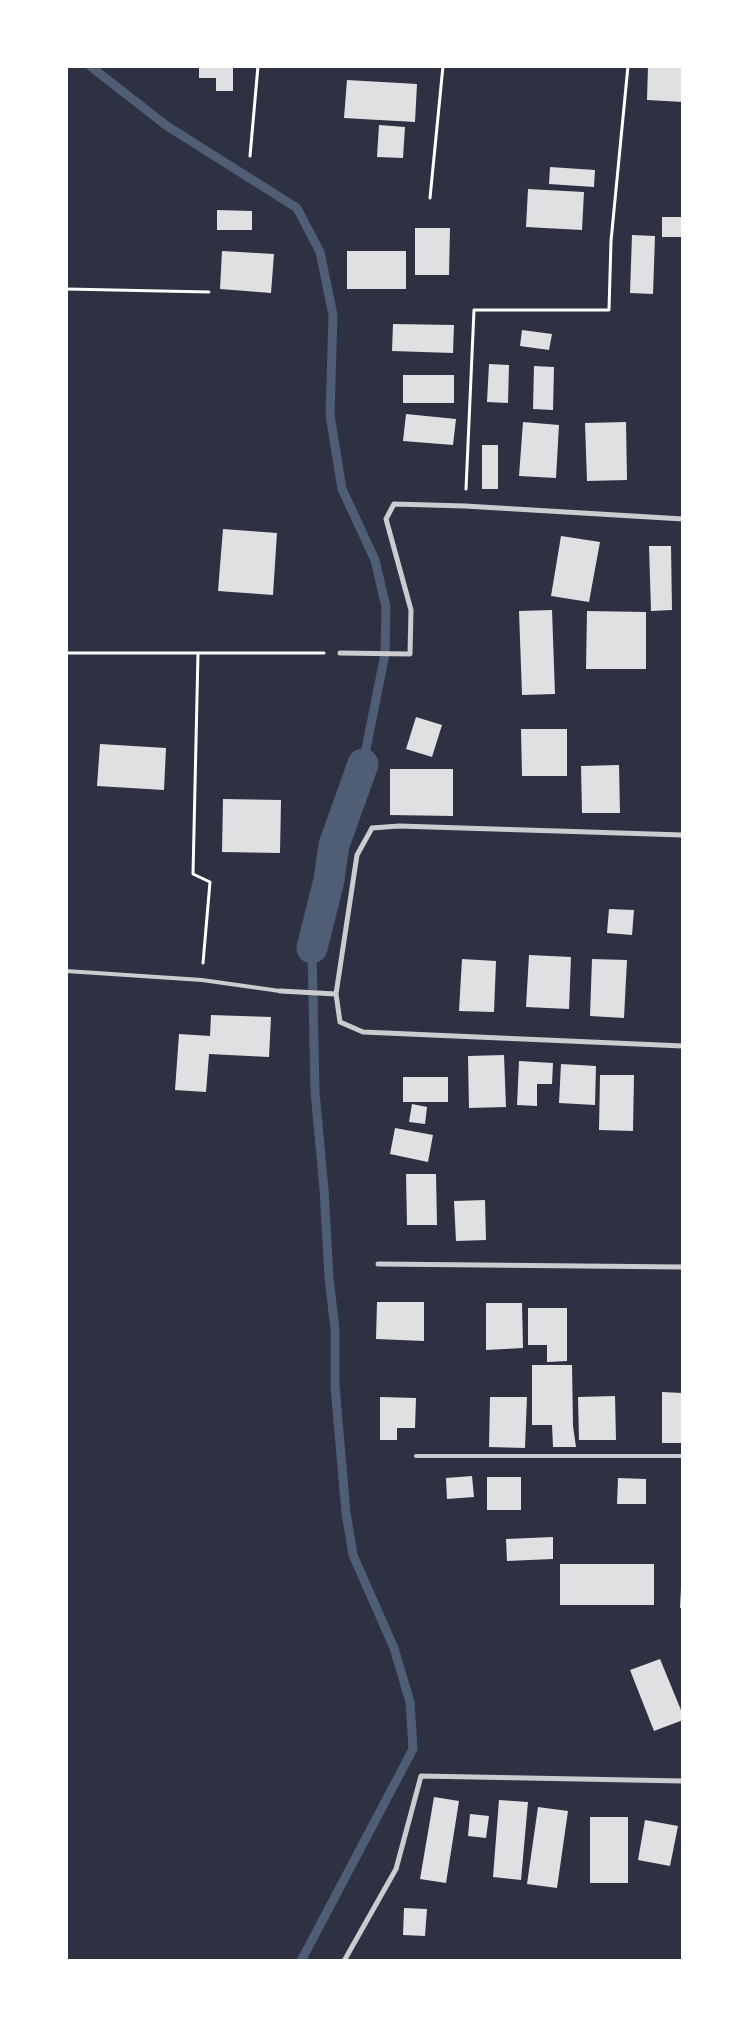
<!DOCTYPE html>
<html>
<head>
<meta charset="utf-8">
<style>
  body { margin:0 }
  #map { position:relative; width:749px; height:2027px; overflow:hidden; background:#2d3142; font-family:"Public Sans",sans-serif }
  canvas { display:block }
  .frame { position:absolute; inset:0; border:68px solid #fff; pointer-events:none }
</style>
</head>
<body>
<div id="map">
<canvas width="749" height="2027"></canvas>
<div class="frame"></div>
</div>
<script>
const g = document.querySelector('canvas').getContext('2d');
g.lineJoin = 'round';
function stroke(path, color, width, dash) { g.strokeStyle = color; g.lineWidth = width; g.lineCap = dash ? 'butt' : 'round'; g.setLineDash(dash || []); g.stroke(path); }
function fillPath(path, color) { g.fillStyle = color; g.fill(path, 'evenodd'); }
const stream = new Path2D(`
  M90,66L167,126L297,208L320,252L333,315L330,415L342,489L375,560L386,607L385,654L363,764
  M301,1961L413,1749L410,1702L394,1648L353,1555L346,1513L335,1386V1329L329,1278L324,1189L315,1092L312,948`);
const canal = new Path2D(`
  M312,948L329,880L334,845L363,764`);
const building = new Path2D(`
  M199,66H233V91H216V78H199Z
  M648,66H683V102L647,100Z
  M347,80L417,84L415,122L344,118Z
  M379,125L405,127L403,158L377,157Z
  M550,167L595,170L594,187L549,184Z
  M528,189L584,192L582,230L526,227Z
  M217,210L252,211V230H217Z
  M662,217H683V237H662Z
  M415,228H450L449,275H415Z
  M632,235L655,236L653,294L630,293Z
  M222,251L274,254L271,293L220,289Z
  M347,251H406V289H347Z
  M393,324L454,325L453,353L392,351Z
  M522,330L552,334L549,350L520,346Z
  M489,364L509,365L508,403L487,402Z
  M534,366L554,367L553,410L533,409Z
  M403,375H454V403H403Z
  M406,414L456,419L453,445L403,441Z
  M523,422L559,425L556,478L519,476Z
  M626,422L627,480L587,481L585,423Z
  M482,445H498V489H482Z
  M223,529L277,533L273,595L218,591Z
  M561,536L600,542L589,602L551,596Z
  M649,546H671L672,610L651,611Z
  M552,610L555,694L522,695L519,611Z
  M587,611L646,612V669H586Z
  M416,717L442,725L432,757L406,749Z
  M521,729H567V776H522Z
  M100,744L166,748L164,790L97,786Z
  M619,765L620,813H582L581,766Z
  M390,769H453V816L390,815Z
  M223,799L281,800L280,853L222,852Z
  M609,909L634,910L632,935L607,933Z
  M529,955L571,957L569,1009L526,1007Z
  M462,959L496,961L494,1012L459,1011Z
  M592,959L627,960L624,1018L590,1016Z
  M211,1015L271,1017L269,1057L209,1054L206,1092L175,1090L179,1034L210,1036Z
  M504,1055L506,1107L469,1108L468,1056Z
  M519,1061L553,1063L552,1084H537V1106L517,1105Z
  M561,1064L596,1066L595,1105L559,1103Z
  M600,1075H634L633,1131L599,1130Z
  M403,1077H448V1102H403Z
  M412,1104L427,1107L425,1124L409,1122Z
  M395,1128L433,1135L428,1162L390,1154Z
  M406,1174H436L437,1225H407Z
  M485,1200L486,1240L456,1241L454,1201Z
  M377,1302H424V1341L376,1339Z
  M486,1303H522L523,1348L486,1350Z
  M528,1308H567V1361L547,1362V1345H528Z
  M532,1365H572L573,1426L576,1447H553L552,1425H532Z
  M662,1392L683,1393V1443H662Z
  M615,1396L616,1440H579L578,1397Z
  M380,1397L416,1398L415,1428H397V1440H380Z
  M490,1397H527L525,1448L489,1447Z
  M472,1476L474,1497L447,1499L446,1478Z
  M487,1477H521V1510H487Z
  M618,1478L646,1479V1504H617Z
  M553,1537V1559L507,1561L506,1539Z
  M560,1564H654V1605H560Z
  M681,1588L683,1589V1608H680Z
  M660,1659L683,1715V1720L654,1731L630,1670Z
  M434,1797L459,1801L446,1883L420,1879Z
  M499,1800L528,1802L521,1880L493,1877Z
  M538,1807L568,1811L557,1888L527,1884Z
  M470,1814L489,1816L486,1838L468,1836Z
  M590,1817H628V1883H590Z
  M645,1820L678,1826L670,1866L638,1860Z
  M404,1908L427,1909L425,1936L403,1935Z`);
const path = new Path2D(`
  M250,156L258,66
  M430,198L443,66
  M66,289L209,292
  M466,489L474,310H609L611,241L628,66
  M66,653H324
  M198,653L193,874L210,882L203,963`);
const service = new Path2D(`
  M66,971L202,980L280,991
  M416,1456H683`);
const minor = new Path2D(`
  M340,653L410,654L411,610L386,519L394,504L465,506L683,519
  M683,835L399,826L372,828L357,855L336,994L340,1022L363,1032L683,1046
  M280,991L336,994
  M378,1264L683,1267
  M344,1961L396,1869L421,1776L683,1781`);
stroke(stream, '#4f5d75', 9);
stroke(canal, '#4f5d75', 31);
fillPath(building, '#e0e0e3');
stroke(path, '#fff', 3);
stroke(service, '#caccd0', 4);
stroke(minor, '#caccd0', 5);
</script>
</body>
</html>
